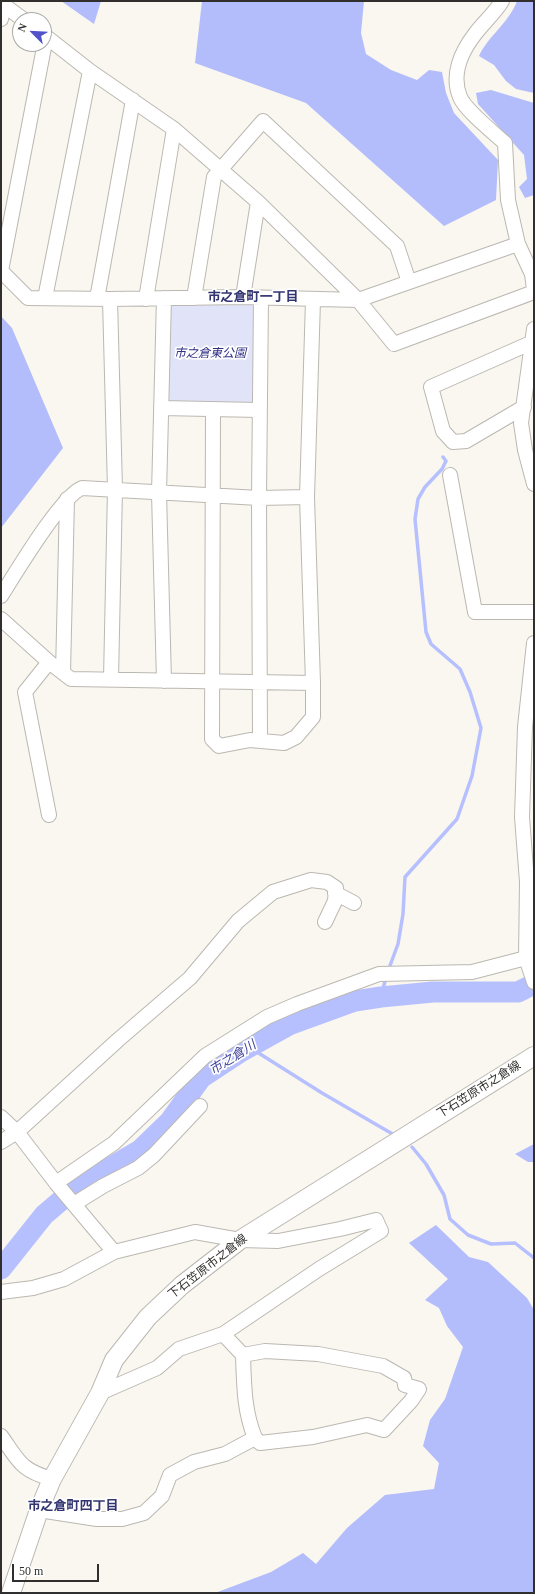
<!DOCTYPE html>
<html>
<head>
<meta charset="utf-8">
<style>
  body { margin:0 }
  #map { position:relative; width:535px; height:1594px; overflow:hidden; background:#faf6f0; font-family:"Times New Roman",serif }
  canvas { display:block }
  .frame { position:absolute; inset:0; border:2px solid #302f2d; pointer-events:none }
  .north { position:absolute; left:12px; top:12px; width:40px; height:40px; box-sizing:border-box; background:#fff; border:1px solid #acacab; border-radius:50%; rotate:294deg; font-size:11px; font-weight:700; line-height:16px; text-align:center; color:#302f2d }
  .north::after { content:''; display:block; margin:auto; width:14px; height:18px; background:#5252c9; clip-path:polygon(50% 0,100% 100%,50% 72%,0 100%) }
  .scale { position:absolute; left:12px; top:1564px; width:87px; height:18px; box-sizing:border-box; border:2px solid #302f2d; border-top:0; padding-left:5px; font-size:12px; line-height:14px; white-space:nowrap; color:#302f2d; -webkit-text-stroke:3px #fff; paint-order:stroke }
</style>
</head>
<body>
<div id="map">
<canvas width="535" height="1594"></canvas>
<div class="frame"></div>
<div class="north">N</div>
<div class="scale">50 m</div>
</div>
<script>
const g = document.querySelector('canvas').getContext('2d');
g.lineJoin = 'round';
function fillPath(path, color) { g.fillStyle = color; g.fill(path, 'evenodd'); }
function stroke(path, color, width, dash) { g.strokeStyle = color; g.lineWidth = width; g.lineCap = dash ? 'butt' : 'round'; g.setLineDash(dash || []); g.stroke(path); }
function drawText(font, color, halo, rows, align = 'center') {
  g.font = font + ' "Times New Roman","Noto Sans JP",serif'; g.lineWidth = 3.5; g.setLineDash([]); g.textBaseline = 'middle'; g.strokeStyle = halo; g.fillStyle = color; for (const [text, x, y, turn = 0] of rows) {
    g.save(); g.translate(x, y); g.rotate((+turn || 0) * Math.PI / 180); g.textAlign = isNaN(turn) ? turn : align; if (halo) g.strokeText(text, 0, 0); g.fillText(text, 0, 0); g.restore();
  }
}
const green = new Path2D(`
  M165,304H256L258,406L161,405Z`);
const forest = new Path2D(`
  M61,1H101L94,24Z
  M202,1H364L361,33L366,54L391,70L417,80L429,70L442,72L446,93L454,113L498,160L496,200L444,226L306,103L195,63Z
  M517,1H534V93L516,89L506,81L494,65L479,56C488,36 509,23 517,1Z
  M491,90L534,103V195L525,198L519,187L527,179L524,155L478,104L476,93Z
  M1,316L12,328L63,448L1,528Z
  M534,1144V1162H528L515,1154Z
  M436,1225L469,1257L488,1262L527,1298L534,1310V1593H215L271,1572L303,1553L316,1564L347,1528L385,1495L434,1489L439,1463L423,1446L430,1420L445,1399L463,1347L447,1326L439,1308L425,1300L448,1279L409,1243Z`);
const stream = new Path2D(`
  M388,971L398,944L403,914L405,877L457,819L472,776L481,728L470,692L460,669L431,644L426,632L415,519L418,499L425,487L442,469L446,461L443,457
  M381,997L386,977
  M249,1047L322,1093L396,1136
  M412,1147L426,1164L444,1195L450,1219L468,1235L491,1244L515,1243L534,1258`);
const river = new Path2D(`
  M1,1269L44,1215L78,1186L140,1150L170,1121L201,1078L242,1051L289,1025L355,1001L381,997L433,992H518L534,984`);
const minor = new Path2D(`
  M502,1C495,13 483,23 475,34C461,52 451,75 460,97C465,110 494,133 505,143L508,200L518,244L532,274L534,289
  M1,3L24,20
  M1,19L4,5
  M44,35L90,71L174,129L258,202L358,300L394,344L534,292
  M1,271L28,298L110,299L243,297L358,300L518,244
  M1,271L46,37
  M243,297L258,202
  M45,298L90,71
  M164,298L159,493L164,681
  M194,298L214,177L263,121L397,246L409,282
  M97,299L133,100
  M110,299L115,489L111,679
  M146,299L174,129
  M534,329L521,423L525,450L534,484
  M524,407L466,441L453,442L443,431L431,387L533,342
  M161,408L259,410
  M213,409L212,739L219,746L250,740L284,743L296,737L313,717V683
  M450,475L475,612H534
  M1,596C15,574 62,495 82,488L259,498L307,497
  M1,619L49,662L71,679L313,683L307,497L313,300
  M534,643L525,727L522,817L527,882L526,958L534,982
  M63,673L67,499
  M260,740L259,498L261,298
  M49,815L25,692L49,662
  M335,893L354,903
  M1,1117L17,1132L56,1183L114,1252
  M1,1142L17,1132L118,1040L190,978L238,921L273,892L311,880L327,882L336,888L335,901L325,922
  M56,1183L114,1143L205,1056L267,1017L297,1004L379,974L472,972L526,958
  M74,1204L103,1186L138,1168L154,1155L200,1106
  M1,1292L33,1288L64,1279L114,1252L195,1232L240,1240L278,1241L340,1229L376,1220L381,1231L319,1269L223,1334L179,1349L157,1368L100,1393
  M243,1355C244,1385 244,1411 255,1438
  M1,1436C19,1461 20,1470 52,1479
  M39,1510L97,1519H122L144,1513L162,1496L170,1475L194,1462L225,1454L255,1438L260,1443L313,1437L367,1425L384,1430L411,1401L419,1389L405,1385L404,1378L383,1366L318,1354L265,1351L243,1355L223,1334`);
const major = new Path2D(`
  M11,1593L39,1510L52,1479L100,1393L114,1360L148,1317L182,1285L240,1240L534,1056`);
const parkNames = [
  ["市之倉東公園",210,354]
];
const streetNames = [
  ["下石笠原市之倉線",479,1090,-32],
  ["下石笠原市之倉線",208,1267,-38]
];
const neighbourhoodNames = [
  ["市之倉町一丁目",253,298],
  ["市之倉町四丁目",73,1507]
];
const waterNames = [
  ["市之倉川",233,1058,-32]
];
fillPath(green, '#e1e4f9');
fillPath(forest, '#b3bdfb');
stroke(stream, '#b7c0ff', 3.5);
stroke(river, '#b7c0ff', 21);
stroke(minor, '#bbb8b2', 16);
stroke(major, '#bbb8b2', 20);
stroke(minor, '#fff', 14);
stroke(major, '#fff', 18);
drawText('italic 12px', '#313087', '#fff', parkNames);
drawText('12px', '#302f2d', '#fff', streetNames);
drawText('bold 13px', '#323570', '#fff', neighbourhoodNames);
drawText('italic 13px', '#41429b', '#fff', waterNames);
</script>
</body>
</html>
